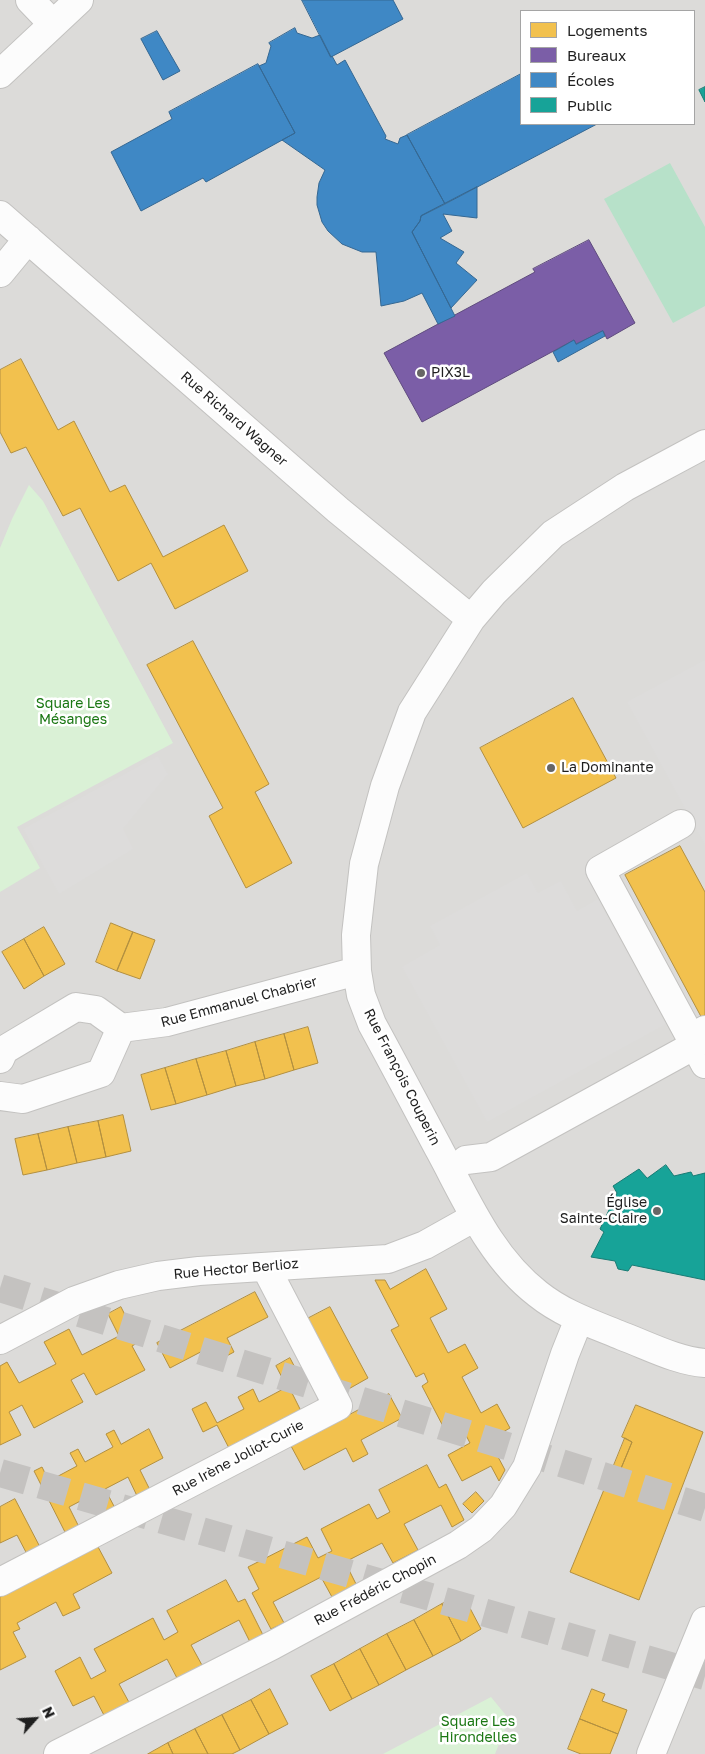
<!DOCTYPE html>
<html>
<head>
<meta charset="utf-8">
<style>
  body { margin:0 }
  #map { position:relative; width:705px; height:1754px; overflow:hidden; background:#edebe8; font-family:"Golos Text",sans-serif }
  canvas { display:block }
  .legend { position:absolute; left:520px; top:10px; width:175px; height:115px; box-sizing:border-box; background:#fff; border:1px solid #a5a5a5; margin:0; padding:6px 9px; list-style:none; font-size:15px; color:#1f1f1f }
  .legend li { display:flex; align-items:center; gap:10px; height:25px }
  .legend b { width:25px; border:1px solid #a5a5a5 }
  .north { position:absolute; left:10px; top:1694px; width:50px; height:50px; -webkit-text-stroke:4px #fff; paint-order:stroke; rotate:64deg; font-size:14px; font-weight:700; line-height:20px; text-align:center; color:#1f1f1f }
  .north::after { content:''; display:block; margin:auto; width:18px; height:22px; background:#1f1f1f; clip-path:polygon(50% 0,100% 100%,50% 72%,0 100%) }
</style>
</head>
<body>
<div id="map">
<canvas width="705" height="1754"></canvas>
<ul class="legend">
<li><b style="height:14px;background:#f2c14e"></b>Logements</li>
<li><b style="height:14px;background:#7b5ea7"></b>Bureaux</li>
<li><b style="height:14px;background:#3f88c5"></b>Écoles</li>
<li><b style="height:14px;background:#17a398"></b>Public</li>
</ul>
<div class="north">N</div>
</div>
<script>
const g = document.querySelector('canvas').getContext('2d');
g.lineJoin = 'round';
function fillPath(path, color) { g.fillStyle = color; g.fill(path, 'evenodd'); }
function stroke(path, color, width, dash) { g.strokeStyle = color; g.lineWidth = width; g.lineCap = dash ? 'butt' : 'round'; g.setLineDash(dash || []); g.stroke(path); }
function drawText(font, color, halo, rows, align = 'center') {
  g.font = font + ' "Golos Text",sans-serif'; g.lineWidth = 5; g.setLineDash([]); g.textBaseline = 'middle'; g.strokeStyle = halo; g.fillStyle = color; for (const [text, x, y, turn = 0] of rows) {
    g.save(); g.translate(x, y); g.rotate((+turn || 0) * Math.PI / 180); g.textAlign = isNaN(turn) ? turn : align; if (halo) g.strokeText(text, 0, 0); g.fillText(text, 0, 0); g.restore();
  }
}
const residential = new Path2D(`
  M0,0H705V1754H0ZM521,11H694V124H521Z`);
const park = new Path2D(`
  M29,485L43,501L173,743L17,827L40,868L0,892V548L12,519Z
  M491,1697L509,1719L495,1754H383Z`);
const pitch = new Path2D(`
  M670,163L705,227V306L673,323L604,199Z`);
const parking = new Path2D(`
  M705,660V845L627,702Z
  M158,756L168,774L123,829L133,849L59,894L23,829Z
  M527,873L538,893L561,881L577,911L598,899L666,1024L487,1122L402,967L440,945L430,926Z`);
const homes = new Path2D(`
  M21,359L58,430L74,421L110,492L125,485L163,557L224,525L248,571L175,609L151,563L118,581L80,508L63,516L26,447L11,453L0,432V370Z
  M193,641L269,784L255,792L292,863L246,888L209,816L223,808L147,665Z
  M573,698L616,778L523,828L480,748Z
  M680,846L705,892V1024L625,875Z
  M111,923L133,932L117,971L96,962Z
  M44,927L65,964L44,976L24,939Z
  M133,932L155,940L140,979L117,971Z
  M24,939L44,976L24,989L2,952Z
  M308,1027L318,1063L294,1070L284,1034Z
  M284,1034L294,1070L265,1079L255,1042Z
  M255,1042L265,1079L236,1086L226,1051Z
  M226,1051L236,1086L207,1095L196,1059Z
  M196,1059L207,1095L176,1104L165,1068Z
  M165,1068L176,1104L151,1110L141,1075Z
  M123,1115L131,1151L106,1157L98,1121Z
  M98,1121L106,1157L77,1163L68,1127Z
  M68,1127L77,1163L47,1170L38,1134Z
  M38,1134L47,1170L23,1175L15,1139Z
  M426,1269L447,1309L430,1318L448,1353L465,1344L478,1368L462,1377L481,1413L497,1404L510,1428L489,1440L505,1470L499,1481L491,1466L462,1481L448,1455L470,1443L460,1424L446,1432L422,1386L428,1382L424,1373L416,1377L391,1330L399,1326L375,1280H385L390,1289Z
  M255,1292L268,1317L227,1338L234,1352L219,1360L212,1346L170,1368L157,1343Z
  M121,1307L139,1342L132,1346L145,1370L96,1395L84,1373L71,1380L83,1402L34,1428L22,1405L9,1412L21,1435L0,1445V1366L7,1362L19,1383L56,1364L44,1342L69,1329L82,1355L119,1336L108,1314Z
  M330,1307L368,1378L345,1391L307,1319Z
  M290,1358L302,1381L289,1387L302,1413L230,1450L217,1425L203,1432L192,1409L206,1402L217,1423L244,1409L238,1397L253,1389L259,1402L287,1387L276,1366Z
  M389,1394L402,1418L361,1440L368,1454L353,1462L346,1448L304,1470L291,1446Z
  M636,1405L703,1432L639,1600L570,1572L610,1475L617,1478L632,1442L622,1437Z
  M149,1429L163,1458L140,1470L151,1492L138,1498L128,1477L105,1489L116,1510L103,1517L92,1495L69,1507L80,1529L67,1536L34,1471L42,1467L49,1481L77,1466L70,1453L78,1449L85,1462L113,1447L106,1434L114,1430L121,1444Z
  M625,1438L632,1442L617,1478L610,1475Z
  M427,1465L439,1488L446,1484L464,1520L452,1527L441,1505L404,1524L418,1550L393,1563L382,1543L345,1562L356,1584L332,1597L321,1577L273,1602L284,1623L271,1629L252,1593L259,1589L248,1567L307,1537L318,1558L332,1551L321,1529L369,1504L377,1519L390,1512L379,1490Z
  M476,1492L484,1501L472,1513L463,1504Z
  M15,1499L41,1549L28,1556L17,1535L0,1543V1507Z
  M97,1545L112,1573L73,1594L80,1608L63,1616L56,1602L17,1623L20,1629L13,1632L26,1657L0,1670V1596Z
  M226,1580L238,1602L245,1599L263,1635L250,1642L239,1620L191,1645L203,1667L178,1680L167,1659L119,1684L131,1706L106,1719L94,1696L73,1706L55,1671L80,1657L91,1679L106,1671L94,1649L153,1618L164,1640L178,1632L167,1611Z
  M462,1593L481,1629L461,1641L442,1604Z
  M442,1604L461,1641L433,1656L414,1620Z
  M414,1620L433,1656L406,1670L387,1634Z
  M387,1634L406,1670L379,1685L360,1649Z
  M360,1649L379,1685L352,1699L334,1664Z
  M334,1664L352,1699L330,1711L311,1676Z
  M270,1689L288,1724L269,1734L251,1700Z
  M592,1689L605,1694L602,1701L627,1710L618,1734L580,1719Z
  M251,1700L269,1734L240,1750L222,1715Z
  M222,1715L240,1750L232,1754H208L195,1729Z
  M580,1719L618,1734L610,1754H581L568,1749Z
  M195,1729L208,1754H173L168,1743Z
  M168,1743L173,1754H148Z`);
const offices = new Path2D(`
  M589,240L635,323L607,339L603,331L576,344L574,340L422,422L384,353L535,272L533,269Z`);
const schools = new Path2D(`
  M302,0H393L403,19L331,57Z
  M295,28L297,33L312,38L320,35L331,57L332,56L337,65L345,60L386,136L385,139L398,144L400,138L407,135L445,204L421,216L420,221L412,232L455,316L438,324L422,293L404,301L381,306L376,252H362L342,244L328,231L322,222L317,205V197L319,183L325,170L282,140L295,133L259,66L266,63L271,46L269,43Z
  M157,31L180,71L163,80L141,39Z
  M258,64L295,133L206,182L203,178L141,211L111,152L172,119L169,112Z
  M521,74V124H597L445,204L407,135Z
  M477,187V218L443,214L452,231L440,238L464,252L456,263L477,280L451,308L412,232L420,221L421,216Z
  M603,331L605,336L558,362L553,352L574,340L576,344Z`);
const public = new Path2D(`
  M705,87V102L699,90Z
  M666,1165L674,1176L691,1172L693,1176L705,1173V1280L632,1265L628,1271L618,1269L615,1261L591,1257L604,1232L600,1229L617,1193L613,1186L639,1169L647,1178Z`);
const highwayTunnel = new Path2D(`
  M0,1288L705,1508
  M0,1473L705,1676`);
const minor = new Path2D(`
  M30,0L53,24
  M0,74L79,0
  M0,215L338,510L471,619
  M0,273L28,239
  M705,444L625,487L553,534L494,592L471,619L412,712L385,786L364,864L356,935L357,971L361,995L372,1024C395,1066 417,1108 440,1151C467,1201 491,1258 538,1294C563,1314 593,1324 622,1336C649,1346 677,1361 705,1363
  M681,824L600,870L705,1064
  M0,1059L4,1050L76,1007L96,1010L121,1028L167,1022L357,971
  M0,1096L23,1099L101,1073L121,1028
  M466,1160L491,1157L695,1045L705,1030
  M0,1340L74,1301L119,1285L158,1276L199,1271L388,1259L425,1245L475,1217
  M0,1582L338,1406L266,1268
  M58,1754L273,1645L458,1545L481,1529L503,1506L527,1467L565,1354L579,1319
  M651,1754L705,1621`);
const markers = [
  [421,373,5,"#676665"],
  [551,768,5,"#676665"],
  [657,1211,5,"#676665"]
];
const poiNames = [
  ["PIX3L",431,373],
  ["La Dominante",561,768],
  ["Église",647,1203,"right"],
  ["Sainte-Claire",647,1219,"right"]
];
const streetNames = [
  ["Rue Richard Wagner",234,419,41],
  ["Rue Emmanuel Chabrier",239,1002,-15],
  ["Rue François Couperin",402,1077,63],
  ["Rue Hector Berlioz",236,1269,-5],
  ["Rue Irène Joliot-Curie",238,1458,-28],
  ["Rue Frédéric Chopin",375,1590,-28]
];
const parkNames = [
  ["Square Les",73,704],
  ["Mésanges",73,720],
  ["Square Les",478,1722],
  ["Hirondelles",478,1738]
];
fillPath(residential, '#dcdbd9');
fillPath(park, '#daf1d6');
fillPath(pitch, '#b7e1c9');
fillPath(parking, '#dddcdb');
fillPath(homes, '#f2c14e');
stroke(homes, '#b39040', 1);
fillPath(offices, '#7b5ea7');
stroke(offices, '#5f4b7e', 1);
fillPath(schools, '#3f88c5');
stroke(schools, '#356893', 1);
fillPath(public, '#17a398');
stroke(public, '#197b74', 1);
stroke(highwayTunnel, '#c4c2c0', 28, [28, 14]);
stroke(minor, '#c3c2c0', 30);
stroke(minor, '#fcfcfc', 28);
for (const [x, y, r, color] of markers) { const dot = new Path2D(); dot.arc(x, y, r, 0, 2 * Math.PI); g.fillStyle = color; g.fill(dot); stroke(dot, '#fff', 2); }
drawText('14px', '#1f1f1f', '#fff', poiNames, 'left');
drawText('14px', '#1f1f1f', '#fff', streetNames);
drawText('14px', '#1a7713', '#fff', parkNames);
</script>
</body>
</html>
